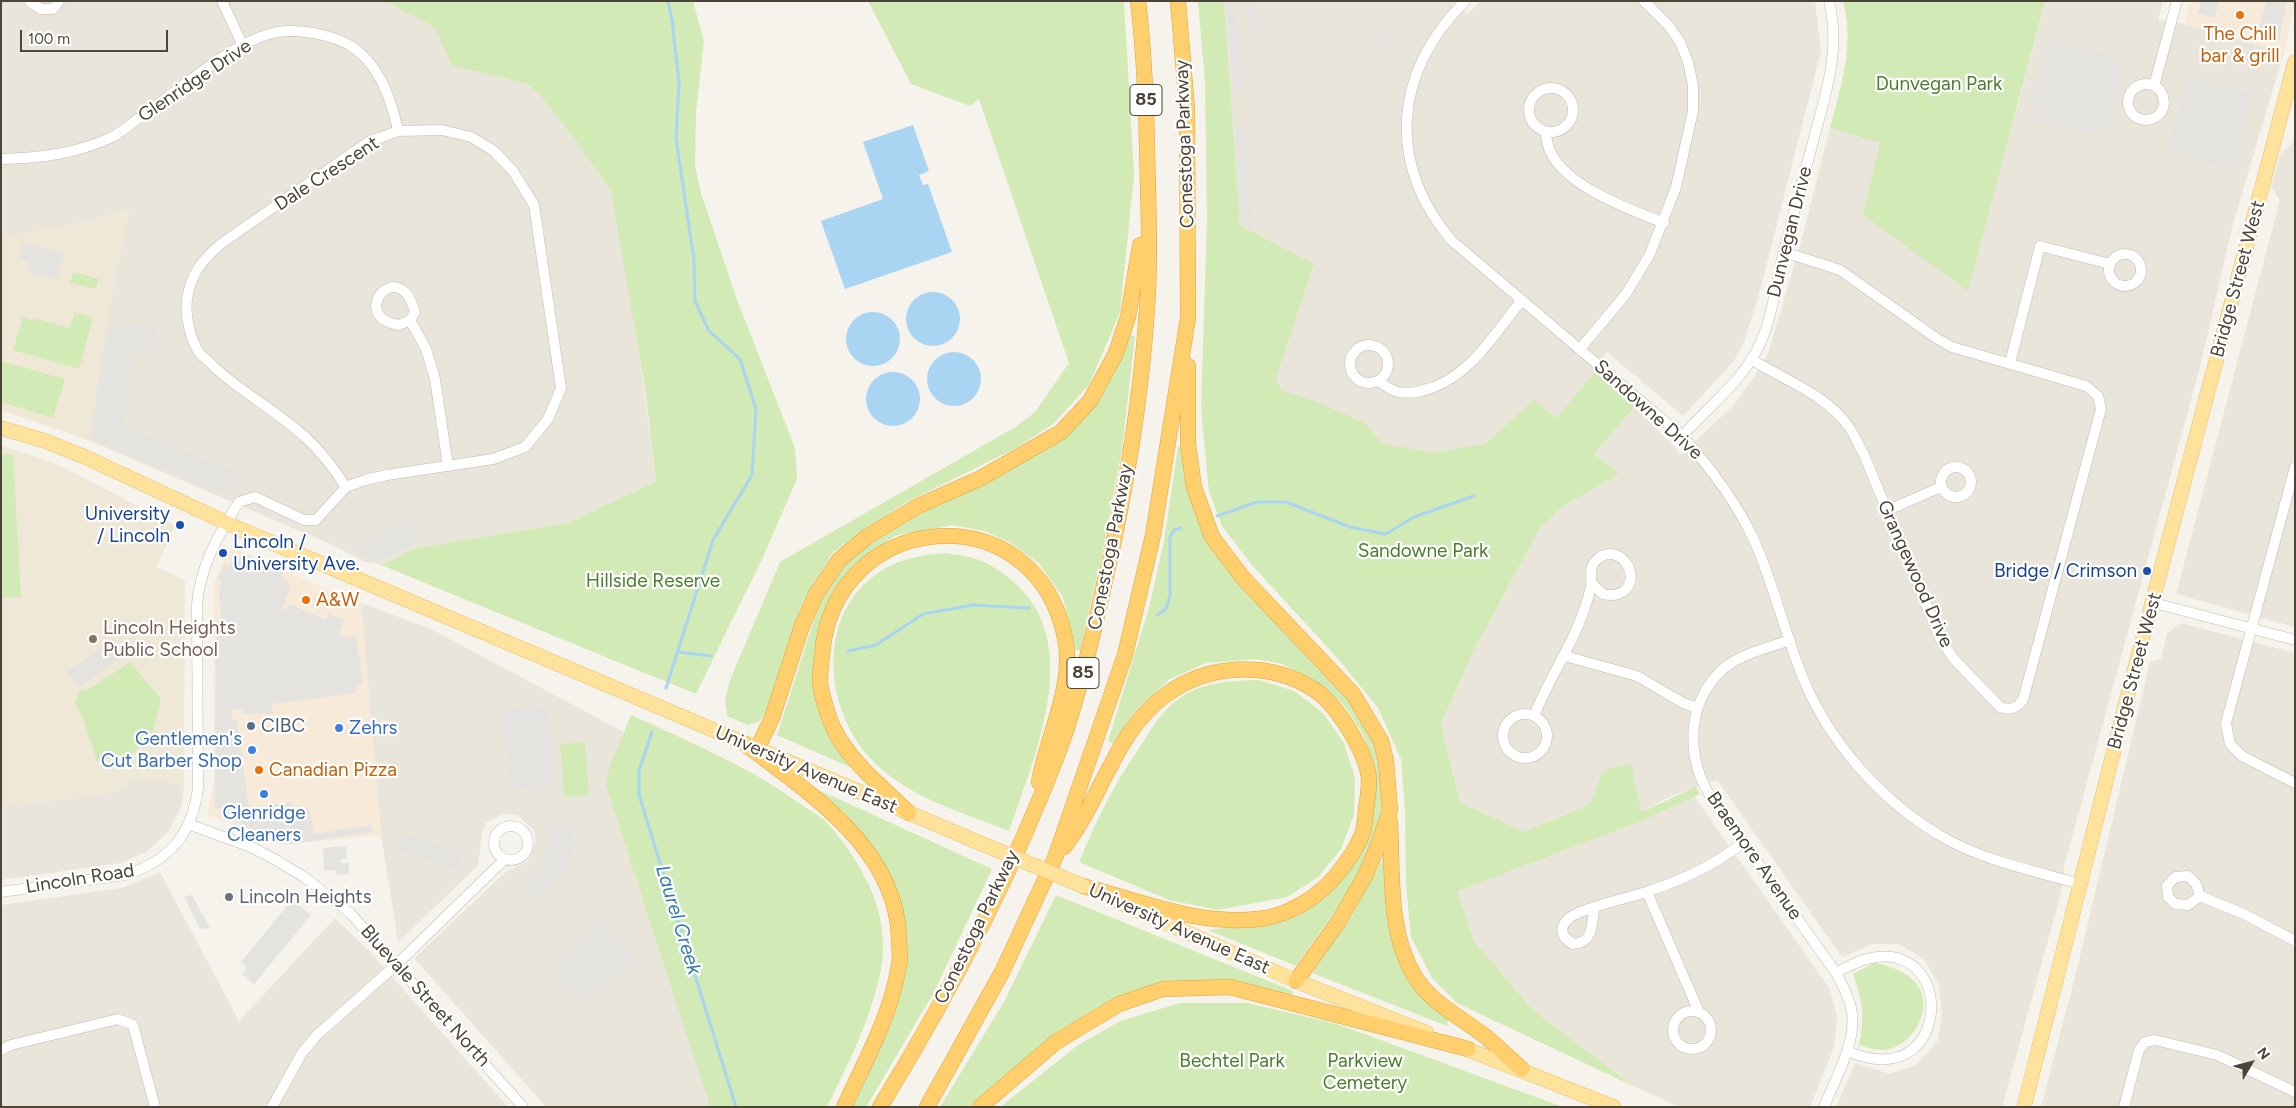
<!DOCTYPE html>
<html>
<head>
<meta charset="utf-8">
<style>
  body { margin:0 }
  #map { position:relative; width:2296px; height:1108px; overflow:hidden; background:#f6f3ec; font-family:Figtree,sans-serif }
  canvas { display:block }
  .frame { position:absolute; inset:0; border:2px solid #4b4439; pointer-events:none }
  .north { position:absolute; left:2226px; top:1038px; width:50px; height:50px; -webkit-text-stroke:4px #fff; paint-order:stroke; rotate:53deg; font-size:14px; font-weight:700; line-height:20px; text-align:center; color:#4b4439 }
  .north::after { content:''; display:block; margin:auto; width:18px; height:22px; background:#4b4439; clip-path:polygon(50% 0,100% 100%,50% 72%,0 100%) }
  .scale { position:absolute; left:20px; top:30px; width:148px; height:22px; box-sizing:border-box; border:2px solid #4b4439; border-top:0; padding-left:6px; font-size:15px; line-height:18px; white-space:nowrap; color:#4b4439; -webkit-text-stroke:4px #fff; paint-order:stroke }
</style>
</head>
<body>
<div id="map">
<canvas width="2296" height="1108"></canvas>
<div class="frame"></div>
<div class="north">N</div>
<div class="scale">100 m</div>
</div>
<script>
const g = document.querySelector('canvas').getContext('2d');
g.lineJoin = 'round';
function fillPath(path, color) { g.fillStyle = color; g.fill(path, 'evenodd'); }
function stroke(path, color, width, dash) { g.strokeStyle = color; g.lineWidth = width; g.lineCap = dash ? 'butt' : 'round'; g.setLineDash(dash || []); g.stroke(path); }
function drawText(font, color, halo, rows, align = 'center') {
  g.font = font + ' Figtree,sans-serif'; g.lineWidth = 4.5; g.setLineDash([]); g.textBaseline = 'middle'; g.strokeStyle = halo; g.fillStyle = color; for (const [text, x, y, turn = 0] of rows) {
    g.save(); g.translate(x, y); g.rotate((+turn || 0) * Math.PI / 180); g.textAlign = isNaN(turn) ? turn : align; if (halo) g.strokeText(text, 0, 0); g.fillText(text, 0, 0); g.restore();
  }
}
const residential = new Path2D(`
  M1,1H413L538,93L619,196L656,481L568,523L415,548L381,565L363,561L330,544L88,440L114,279L129,209L97,219L20,235L1,234Z
  M1224,1H1453L1467,14L1481,1H1815L1821,51L1758,298L1744,342L1734,361L1683,416L1607,352L1595,372L1556,418L1534,401L1486,443L1432,459L1338,449L1266,407L1314,264L1240,225Z
  M2045,1H2163L2158,20L2184,24L2284,52L2233,224L2200,367L2065,863L2060,897L2002,1107H1836L1855,1063L1890,1074L1916,1065L1938,1041L1942,1013L1939,985L1923,958L1899,944H1873L1842,957L1717,780L1669,797L1641,812L1589,805L1524,832L1460,802L1441,724L1473,652L1540,528L1562,507L1619,474L1594,454L1635,406L1681,454L1733,406L1757,373L1769,351L1801,242L1830,128L1880,143L2015,117Z
  M2295,140V627L2176,594L2280,200L2271,187L2280,155Z
  M361,603L431,629L624,732L610,765L615,811L710,1107H546L414,958L507,871L528,861L536,841L534,830L517,815L503,814L487,822L482,832L478,866L398,942L381,835Z
  M2181,623L2295,653V1107H2041L2076,973L2150,662L2161,659L2167,633Z
  M137,777L184,785L182,805L168,832L148,851L121,863L1,880V807L112,792Z
  M1694,796L1830,989L1837,1017L1834,1047L1810,1107H1679L1633,1086L1532,1009L1474,941L1458,891L1644,820Z
  M160,872L239,1021L335,918L371,953L508,1107H1V905L122,888Z`);
const commercial = new Path2D(`
  M2190,1H2295L2284,52L2184,24Z
  M232,548L361,603L381,835L281,845L244,828L207,816L214,782V583L227,553Z`);
const education = new Path2D(`
  M129,208L114,279L88,440L1,410V234L20,235L97,219Z
  M1,445L64,467L175,526L156,567L185,580L184,785L137,777L112,792L1,807Z`);
const green = new Path2D(`
  M385,1H693L704,41L696,113L695,165L701,193L736,297L795,448L797,479L763,557L696,694L381,565L415,548L568,523L656,481L645,387L611,191L576,141L538,93L525,83L451,65L436,28Z
  M868,1H1124L1134,176L1120,312L1089,385L1053,424L1016,448L903,504L833,552L803,601L765,714L758,722L748,725L727,716L725,700L730,680L780,562L1017,426L1035,412L1069,363L979,99L970,106L911,84Z
  M1198,1H1224L1240,225L1314,264L1276,378L1281,390L1314,401L1365,423L1381,443L1433,453L1478,445L1486,443L1534,400L1556,418L1595,372L1635,406L1594,454L1619,474L1562,507L1540,528L1473,652L1441,724L1460,802L1524,832L1589,805L1604,770L1631,764L1641,812L1696,787L1700,794L1644,820L1458,891L1474,941L1532,1009L1633,1086L1457,1003L1432,978L1411,937L1406,884L1405,810L1401,759L1378,708L1340,661L1251,564L1222,526L1209,492L1201,409L1207,221L1205,82Z
  M1843,1H2045L1968,291L1863,215L1880,143L1830,128C1841,86 1855,45 1843,1Z
  M73,272L99,279L96,289L70,283Z
  M75,312L93,318L79,369L13,350L23,317L32,320L33,318L70,328Z
  M1129,335L1135,336L1122,449L1103,549L1080,651L1075,650L1063,597L1039,563L1009,542L984,531L952,525L895,536L863,558L838,586L822,619L816,647L814,685L854,769L777,735L822,595L844,563L880,535L1070,431L1099,401L1116,369Z
  M1,361L65,379L53,418L1,402Z
  M1178,447H1183C1186,483 1192,514 1211,545L1344,692L1366,722L1385,771V804L1374,845L1353,886L1296,966L1208,930L1237,927L1325,896L1375,798L1374,766L1363,734L1343,704L1314,680L1282,664L1255,659L1206,663L1170,679L1137,709L1113,744L1108,741L1149,608L1164,541Z
  M13,454L21,597L1,598V455Z
  M946,553C957,555 969,556 979,560C996,566 1010,578 1022,590C1081,653 1033,761 1009,831C964,813 910,798 875,763C823,712 814,614 881,571C901,558 923,555 946,553Z
  M130,662L161,699L152,735L133,753L97,761L82,716L75,703L80,691L89,689Z
  M1259,680L1294,691L1323,713L1344,743L1355,778L1354,815L1341,849L1318,877L1287,897L1218,910L1169,900L1079,862C1096,822 1113,785 1138,750C1152,728 1164,706 1188,693C1210,681 1234,681 1259,680Z
  M631,715C690,742 750,767 802,805C811,811 822,817 829,825C845,843 858,863 869,885C881,911 886,941 881,970C871,1019 849,1062 827,1107H710L606,786L610,765Z
  M585,742L589,795L564,797L560,744Z
  M821,791L992,869L933,994L866,1107H851L904,967L881,860L864,836L843,812L819,795Z
  M1384,857L1394,947L1448,1019L1447,1026L1312,973L1353,914Z
  M1056,895L1293,991L1292,997L1164,984L1017,1067L971,1107H940L1005,1000Z
  M1874,963C1889,966 1904,970 1915,982C1937,1007 1912,1050 1881,1050C1874,1050 1866,1047 1859,1045C1865,1014 1863,1004 1853,974Z
  M1180,1003H1247L1337,1024L1563,1107H1000L1077,1046L1120,1021Z`);
const parking = new Path2D(`
  M1226,1H1235L1245,89H1235Z
  M1246,1H1255L1259,33H1250Z
  M2201,1H2219L2215,18L2198,13Z
  M2266,1H2287L2279,40L2258,35Z
  M1376,31L1398,35L1395,48L1374,45Z
  M2048,41L2120,58L2118,69L2123,71L2109,129L2102,128L2100,136L2030,119Z
  M2188,76L2252,93L2233,168L2168,151Z
  M1236,129L1246,130L1252,232L1240,222Z
  M23,242L64,254L56,280L28,272L30,262L18,258Z
  M123,324H154L157,350L134,352L122,425L239,474L234,485L228,487L225,494L91,438L108,329L122,331Z
  M410,518L416,543L378,561L350,550Z
  M242,553L284,572L282,578L291,586L282,609L286,611L289,604L326,620L328,613L344,620L339,634L347,637L356,636L363,685H356L357,693L272,704L273,713L242,714L241,708L231,711L232,719L237,720L249,809L293,802L294,810L309,808L314,834L371,825L374,832L286,845L285,836L264,829L260,832L221,816L223,809L215,808L216,621H221L219,587L222,582L217,580L224,565L230,566L234,554L240,556Z
  M114,639L125,654L78,688L67,672Z
  M548,706L554,783L552,787L511,790L501,710Z
  M571,821L574,848L568,867L537,901L522,887L542,863L551,841L549,822Z
  M403,833L463,854L457,871L439,862L435,863L397,850Z
  M346,846L347,859H341V863H349V874L337,875L336,870L324,871L323,848Z
  M192,895L210,928L200,929L184,896Z
  M292,900L311,915L254,984L242,974L247,968L241,962Z
  M601,919L630,951L634,961L583,1006L554,974L565,963L561,958Z`);
const water = new Path2D(`
  M913,125L929,171L919,175L923,185L928,184L952,252L845,289L821,221L883,199L863,142Z
  M906 319a27 27 0 1 1 54 0a27 27 0 1 1-54 0Z
  M846 339a27 27 0 1 1 54 0a27 27 0 1 1-54 0Z
  M927 379a27 27 0 1 1 54 0a27 27 0 1 1-54 0Z
  M866 399a27 27 0 1 1 54 0a27 27 0 1 1-54 0Z`);
const stream = new Path2D(`
  M1217,516L1257,502H1286L1350,527L1386,534L1414,517L1474,496
  M1157,615L1166,609L1170,595V537L1174,530L1181,528
  M848,651L876,645L923,614L973,605L1029,608
  M678,652L711,656
  M666,688L713,540L752,475L756,409L740,359L709,331L695,301L694,260L676,139L679,82L672,20L668,1
  M652,732L639,770V795L736,1107`);
const minor = new Path2D(`
  M29,1L41,9H53L59,1
  M222,1L242,44
  M1465,1C1394,73 1386,161 1451,240L1682,436C1710,467 1735,500 1753,538C1773,581 1783,628 1801,673C1828,742 1883,804 1948,840C1989,862 2035,871 2080,884
  M2128 102a18 18 0 1 1 36 0a18 18 0 1 1-36 0Z
  M2154,86L2177,1
  M1529 110a22 22 0 1 1 44 0a22 22 0 1 1-44 0Z
  M1545,132C1547,138 1547,145 1550,151C1566,187 1629,209 1664,223
  M1,159C40,158 76,154 112,137C122,132 133,122 143,115C179,90 228,46 269,34C288,28 315,32 333,38C374,50 390,93 398,131
  M2109 270a16 16 0 1 1 32 0a16 16 0 1 1-32 0Z
  M410,320L399,325C393,324 383,322 379,315C366,297 402,264 415,312L410,320L426,349L435,379L448,466
  M1350 364a19 19 0 1 1 38 0a19 19 0 1 1-38 0Z
  M1580,349L1626,294L1650,254L1676,187L1693,111V85L1688,62L1680,42L1669,26L1644,1
  M1751,359C1784,380 1826,394 1849,427C1855,436 1859,446 1864,455L1941,640L1953,658L2000,707C2011,711 2016,708 2023,700L2101,409L2098,396L2086,386L1952,347L1936,338L1840,270L1784,252
  M2010,363L2040,246L2110,264
  M1379,381C1393,393 1403,395 1421,391C1469,380 1493,335 1522,300
  M1682,436C1709,406 1743,381 1760,344C1773,315 1776,282 1784,252C1793,214 1804,176 1814,138C1826,93 1841,49 1829,1
  M1941 482a15 15 0 1 1 30 0a15 15 0 1 1-30 0Z
  M2295,467L2226,723L2230,744L2242,756L2295,783
  M1886,511L1941,487
  M2154,603L2295,640
  M1790,640C1768,648 1740,654 1723,669C1686,703 1686,756 1710,796L1836,973C1843,986 1850,999 1852,1013C1856,1044 1835,1079 1824,1107
  M1565,656L1637,676L1683,703L1697,708
  M1503 736a22 22 0 1 1 44 0a22 22 0 1 1-44 0Z
  M1534,716C1549,677 1574,644 1586,604C1588,598 1590,592 1591,586C1593,573 1586,565 1602,556C1621,546 1641,575 1625,590C1618,596 1611,596 1603,594L1592,584
  M188,824L251,847L276,860L304,877L350,913L523,1107
  M494 843a17 17 0 1 1 34 0a17 17 0 1 1-34 0Z
  M1,892L125,875C170,861 192,834 198,788L197,604C200,567 219,533 239,502L255,497L304,520H316L346,487L365,480L387,475L493,459L525,447L548,419L561,388L534,205L513,171L494,151L471,137L442,130L398,131L368,142L222,243C203,259 190,274 187,300C185,316 190,337 198,351C201,356 208,360 212,365C240,392 276,410 305,437C321,451 335,470 346,487
  M1647,892L1699,1012
  M2200,896L2188,905L2175,904L2168,897L2167,886L2175,877L2188,876L2196,884L2200,896L2244,914L2295,941
  M1594,908C1592,925 1593,943 1573,944C1563,938 1558,930 1567,920C1576,909 1629,898 1646,892C1680,881 1715,865 1744,842
  M1836,973C1958,899 1964,1102 1847,1051
  M1673 1030a19 19 0 1 1 38 0a19 19 0 1 1-38 0Z
  M1,1050L11,1045L118,1019L133,1025L155,1107
  M272,1107L302,1053L317,1035L397,964L505,859
  M2124,1107L2139,1050L2145,1042L2155,1040L2217,1055L2295,1092`);
const major = new Path2D(`
  M1,428L45,441L85,457L242,530L980,843
  M1118,902L1296,981L1427,1033
  M1459,1046L1614,1107
  M2024,1107L2128,694L2295,62`);
const highway = new Path2D(`
  M1188,366V444L1194,487L1212,537L1244,579L1353,694L1381,741L1386,761L1390,810L1377,848L1365,876L1339,921L1296,981
  M745,744C809,793 897,848 899,939C899,947 901,957 899,965C891,1016 865,1061 844,1107
  M757,749L772,718L802,626L815,596L839,560L868,536L918,506L981,478L1061,432L1090,401L1116,353L1128,317L1140,245
  M909,813C884,789 849,761 834,729C829,720 821,693 820,682C820,674 821,664 822,656C831,510 1035,489 1065,638C1075,686 1047,735 1039,782
  M1390,821C1393,872 1387,931 1415,977C1431,1003 1462,1018 1485,1036C1497,1046 1509,1058 1522,1069
  M1064,847C1102,799 1115,730 1167,694C1210,663 1271,661 1315,690C1337,705 1368,754 1369,781C1369,791 1367,801 1366,810C1365,818 1365,827 1362,835C1356,849 1348,861 1338,873C1322,894 1293,913 1266,918C1204,928 1142,902 1083,886
  M880,1107C950,993 1013,873 1060,748C1079,695 1092,640 1104,585C1125,495 1141,402 1147,309C1151,256 1148,200 1147,146C1146,98 1144,50 1138,1
  M927,1107L1002,972L1055,858L1125,655L1153,535L1188,318L1187,109L1178,1
  M980,1107L1056,1042L1119,1004L1163,989L1230,987L1468,1049`);
const majorBridge = new Path2D(`
  M980,843L1083,886`);
const markers = [
  [2240,15,5,"#e8710a"],
  [180,525,5,"#1a4fb4"],
  [223,553,5,"#1a4fb4"],
  [2147,571,5,"#1a4fb4"],
  [306,600,5,"#e8710a"],
  [93,639,5,"#8d6e63"],
  [251,726,5,"#5c6f8a"],
  [339,728,5,"#3f7fe0"],
  [252,750,5,"#3f7fe0"],
  [259,770,5,"#e8710a"],
  [264,794,5,"#3f7fe0"],
  [229,897,5,"#6b7280"]
];
const shields = [
  [1146,100,32],
  [1083,673,32]
];
const shieldNames = [
  ["85",1146,100],
  ["85",1083,673]
];
const foodNames = [
  ["The Chill",2240,34,"center"],
  ["bar & grill",2240,56,"center"],
  ["A&W",316,600],
  ["Canadian Pizza",269,770]
];
const streetNames = [
  ["Glenridge Drive",195,81,-34],
  ["Conestoga Parkway",1185,144,-92],
  ["Dale Crescent",327,174,-33],
  ["Dunvegan Drive",1790,232,-76],
  ["Bridge Street West",2238,279,-75],
  ["Sandowne Drive",1648,410,42],
  ["Conestoga Parkway",1111,547,-79],
  ["Grangewood Drive",1915,574,66],
  ["Bridge Street West",2135,671,-75],
  ["University Avenue East",806,770,23],
  ["Braemore Avenue",1754,856,55],
  ["Lincoln Road",80,879,-9],
  ["Conestoga Parkway",977,927,-64],
  ["University Avenue East",1179,929,24],
  ["Bluevale Street North",425,996,48]
];
const parkNames = [
  ["Dunvegan Park",1939,84],
  ["Sandowne Park",1423,551],
  ["Hillside Reserve",653,581],
  ["Bechtel Park",1232,1061],
  ["Parkview",1365,1061],
  ["Cemetery",1365,1083]
];
const transitNames = [
  ["University",170,514],
  ["/ Lincoln",170,536],
  ["Lincoln /",233,542,"left"],
  ["University Ave.",233,564,"left"],
  ["Bridge / Crimson",2137,571]
];
const educationNames = [
  ["Lincoln Heights",103,628],
  ["Public School",103,650]
];
const serviceNames = [
  ["CIBC",261,726]
];
const shopNames = [
  ["Zehrs",349,728],
  ["Gentlemen's",242,739,"right"],
  ["Cut Barber Shop",242,761,"right"],
  ["Glenridge",264,813,"center"],
  ["Cleaners",264,835,"center"]
];
const worshipNames = [
  ["Lincoln Heights",239,897]
];
const waterNames = [
  ["Laurel Creek",678,920,73]
];
fillPath(residential, '#eae5da');
fillPath(commercial, '#f7ead8');
fillPath(education, '#efe8d6');
fillPath(green, '#d2eab5');
fillPath(parking, '#e5e3e0');
fillPath(water, '#a9d4f2');
stroke(stream, '#a9d4f2', 3);
stroke(minor, '#c2bbae', 11);
stroke(major, '#e6c16a', 15);
stroke(highway, '#e0a43c', 16);
stroke(minor, '#fff', 10);
stroke(major, '#ffe39c', 14);
stroke(highway, '#ffcf6e', 15);
stroke(majorBridge, '#e6c16a', 15, []);
stroke(majorBridge, '#ffe39c', 14);
for (const [x, y, r, color] of markers) { const dot = new Path2D(); dot.arc(x, y, r, 0, 2 * Math.PI); g.fillStyle = color; g.fill(dot); stroke(dot, '#fff', 2); }
for (const [x, y, w] of shields) { const box = new Path2D(); box.roundRect(x - w / 2, y - 15.5, w, 31, 4); g.fillStyle = '#fff'; g.fill(box); stroke(box, '#4b4439', 1); }
drawText('bold 18px', '#4b4439', null, shieldNames);
drawText('19px', '#c56008', '#fff', foodNames, 'left');
drawText('19px', '#4b4439', '#fff', streetNames);
drawText('19px', '#4a7f2a', '#fff', parkNames);
drawText('19px', '#164399', '#fff', transitNames, 'right');
drawText('19px', '#785e54', '#fff', educationNames, 'left');
drawText('19px', '#4e5e75', '#fff', serviceNames, 'left');
drawText('19px', '#366cbe', '#fff', shopNames, 'left');
drawText('19px', '#5b616d', '#fff', worshipNames, 'left');
drawText('italic 20px', '#2e7ab2', '#fff', waterNames);
</script>
</body>
</html>
